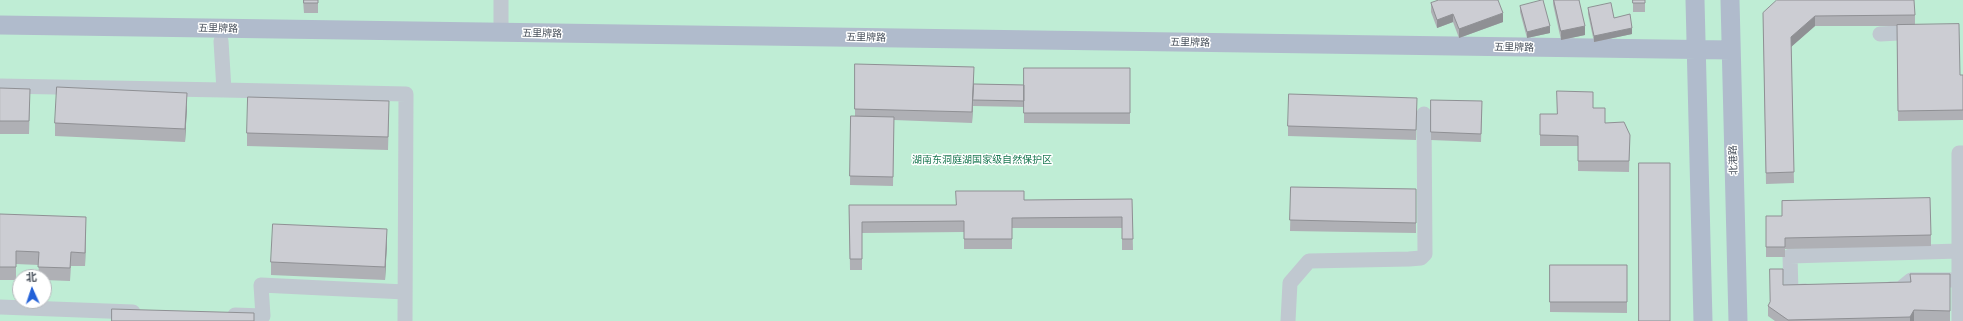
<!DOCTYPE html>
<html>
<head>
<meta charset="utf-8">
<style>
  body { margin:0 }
  #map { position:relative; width:1963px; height:321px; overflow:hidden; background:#f1efef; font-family:"Roboto Condensed","Noto Sans SC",sans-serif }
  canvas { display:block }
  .north { position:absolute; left:12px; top:269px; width:40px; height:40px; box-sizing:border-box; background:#fff; border:1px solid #b6b9bd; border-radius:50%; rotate:357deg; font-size:11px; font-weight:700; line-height:16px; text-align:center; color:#48505b }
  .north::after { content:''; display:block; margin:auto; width:14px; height:18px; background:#2261d8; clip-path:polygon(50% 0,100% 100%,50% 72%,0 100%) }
</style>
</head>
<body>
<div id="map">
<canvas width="1963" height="321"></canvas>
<div class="north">北</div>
</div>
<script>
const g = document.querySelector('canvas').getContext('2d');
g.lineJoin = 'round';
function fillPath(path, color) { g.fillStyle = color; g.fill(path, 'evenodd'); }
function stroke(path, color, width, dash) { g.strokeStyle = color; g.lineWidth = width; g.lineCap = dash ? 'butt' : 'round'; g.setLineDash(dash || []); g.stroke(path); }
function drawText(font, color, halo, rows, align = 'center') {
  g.font = font + ' "Roboto Condensed","Noto Sans SC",sans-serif'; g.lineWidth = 3; g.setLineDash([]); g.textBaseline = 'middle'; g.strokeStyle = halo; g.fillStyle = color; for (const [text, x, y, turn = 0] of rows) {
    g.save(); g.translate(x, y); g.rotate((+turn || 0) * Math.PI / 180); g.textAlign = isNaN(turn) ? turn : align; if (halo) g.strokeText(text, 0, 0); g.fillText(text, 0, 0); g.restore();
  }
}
const green = new Path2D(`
  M0,0H1963V321H0ZM20,277H44V301H20Z`);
const minor = new Path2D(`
  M501,33V0
  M1880,34L1918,32
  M221,41L224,90L406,94L405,321
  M0,86L224,90
  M1890,289H1900L1911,280H1959
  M1805,291L1791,292L1790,256L1959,251
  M0,307L133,312
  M235,315L263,316L261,285L405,292
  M1288,321L1290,283L1309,261L1409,259L1421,258L1425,254L1424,114
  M1959,321V153H1963`);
const major = new Path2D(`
  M1695,0L1703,321
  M1730,0L1738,321
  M0,25L1731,50`);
const wall = new Path2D(`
  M303,0H318V13H304Z
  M1553,0H1579L1585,35L1561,40L1553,4Z
  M1633,0H1673H1645V12H1633Z
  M1431,3L1503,22L1459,38L1453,22L1437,28L1431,12Z
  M1520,6L1550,33L1527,38L1520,12Z
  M1588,8L1614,18L1632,34L1594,42L1588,14Z
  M1763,13L1915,15V25L1960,75H1963V120L1898,121L1897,26H1815L1791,47L1794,183L1766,184Z
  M855,64L974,84L1024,85L1130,68V124L1024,123V107L973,106L974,86L972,123L894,120L893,186L850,185L851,116H855Z
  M0,88L30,102L29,134H0Z
  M1431,100L1482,110L1481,142L1431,140Z
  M187,106L185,142L55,136V123Z
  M1417,108L1416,140L1288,136V126Z
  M1593,108L1605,123L1630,135L1629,172L1578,171V146H1540V114H1557Z
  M389,114L388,150L247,146V133Z
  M1291,187L1416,189V233L1290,231Z
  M1132,199L1133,250H1122V228H1012V249H964V232L862,233V270H850L849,205H956L1024,200Z
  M0,214L86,230L85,266H71L70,281L44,280V277H38L39,265L16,264V280H0Z
  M1766,227L1931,235V246L1785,249V257H1766Z
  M387,242L385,280L271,275V262Z
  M1550,265H1627V313L1550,312Z
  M1910,274H1950V321H1775L1768,316V306L1783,285L1910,283Z`);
const shadedWall = new Path2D(`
  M1503,13V22L1459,38V29Z
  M1453,14V22L1437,28V20Z
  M1815,16V26L1791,47V37Z
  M1550,26V33L1527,38V32Z
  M1585,26V35L1561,40V31Z
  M1632,28V34L1594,42V36Z
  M974,67V77L972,123V112Z
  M187,93V106L185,142V129Z
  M86,217V230L85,266V253Z
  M387,229V242L385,280V267Z
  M1914,310V321H1910V317Z`);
const building = new Path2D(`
  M304,0H318V3H304Z
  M1439,0H1498L1503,13L1459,29L1453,14L1437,20L1431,3Z
  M1543,0L1550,26L1527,32L1520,6Z
  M1554,0H1579L1585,26L1561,31Z
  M1633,0H1645V3H1633Z
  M1777,0H1914L1915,15L1815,16L1791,37L1794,172L1766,173L1763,13Z
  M1611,3L1614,18L1630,14L1632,28L1594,36L1588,8Z
  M1959,24L1960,75H1963V110L1898,111L1897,25Z
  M855,64L974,67L972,112L855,109Z
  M1024,68H1130V113H1024Z
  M974,84L1024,85V101L973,100Z
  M57,87L187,93L185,129L55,123Z
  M0,88L30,89L29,121H0Z
  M1557,91L1593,92V108H1605V123L1624,122L1630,135L1629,161H1578V136L1540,135V114H1557Z
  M1289,94L1417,98L1416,130L1288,126Z
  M248,97L389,101L388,137L247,133Z
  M1431,100L1482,101L1481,134L1431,132Z
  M851,116L894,117L893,177L850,176Z
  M1639,163H1670V321H1639Z
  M1291,187L1416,189V223L1290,220Z
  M956,191H1024V200L1132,199L1133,239H1122V217L1012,218V239H964V221L862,222V259H850L849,205H956Z
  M1930,198L1931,235L1785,238V247H1766V216H1782V201Z
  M0,214L86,217L85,253L71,252L70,268L38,267L39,252L16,251V267H0Z
  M273,224L387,229L385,267L271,262Z
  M1550,265H1627V302H1550Z
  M1770,269H1783V285L1911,282L1910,274H1950V311L1914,310L1910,317L1788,320L1768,306L1770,302Z
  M112,309L254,313V321H112Z`);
const streetNames = [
  ["五里牌路",218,29,1],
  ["五里牌路",542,34,1],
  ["五里牌路",866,38,1],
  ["五里牌路",1190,43,1],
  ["五里牌路",1514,48,1],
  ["北港路",1734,160,-92]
];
const parkNames = [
  ["湖南东洞庭湖国家级自然保护区",982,160]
];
fillPath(green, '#bfedd5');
stroke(minor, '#c0c8d0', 15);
stroke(major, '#b0bbcc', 19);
fillPath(wall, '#afb0b5');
fillPath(shadedWall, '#8f9094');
fillPath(building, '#cccdd3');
stroke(building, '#8f9094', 1);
drawText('10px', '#48505b', '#fff', streetNames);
drawText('10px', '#1c7953', '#fff', parkNames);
</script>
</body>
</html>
